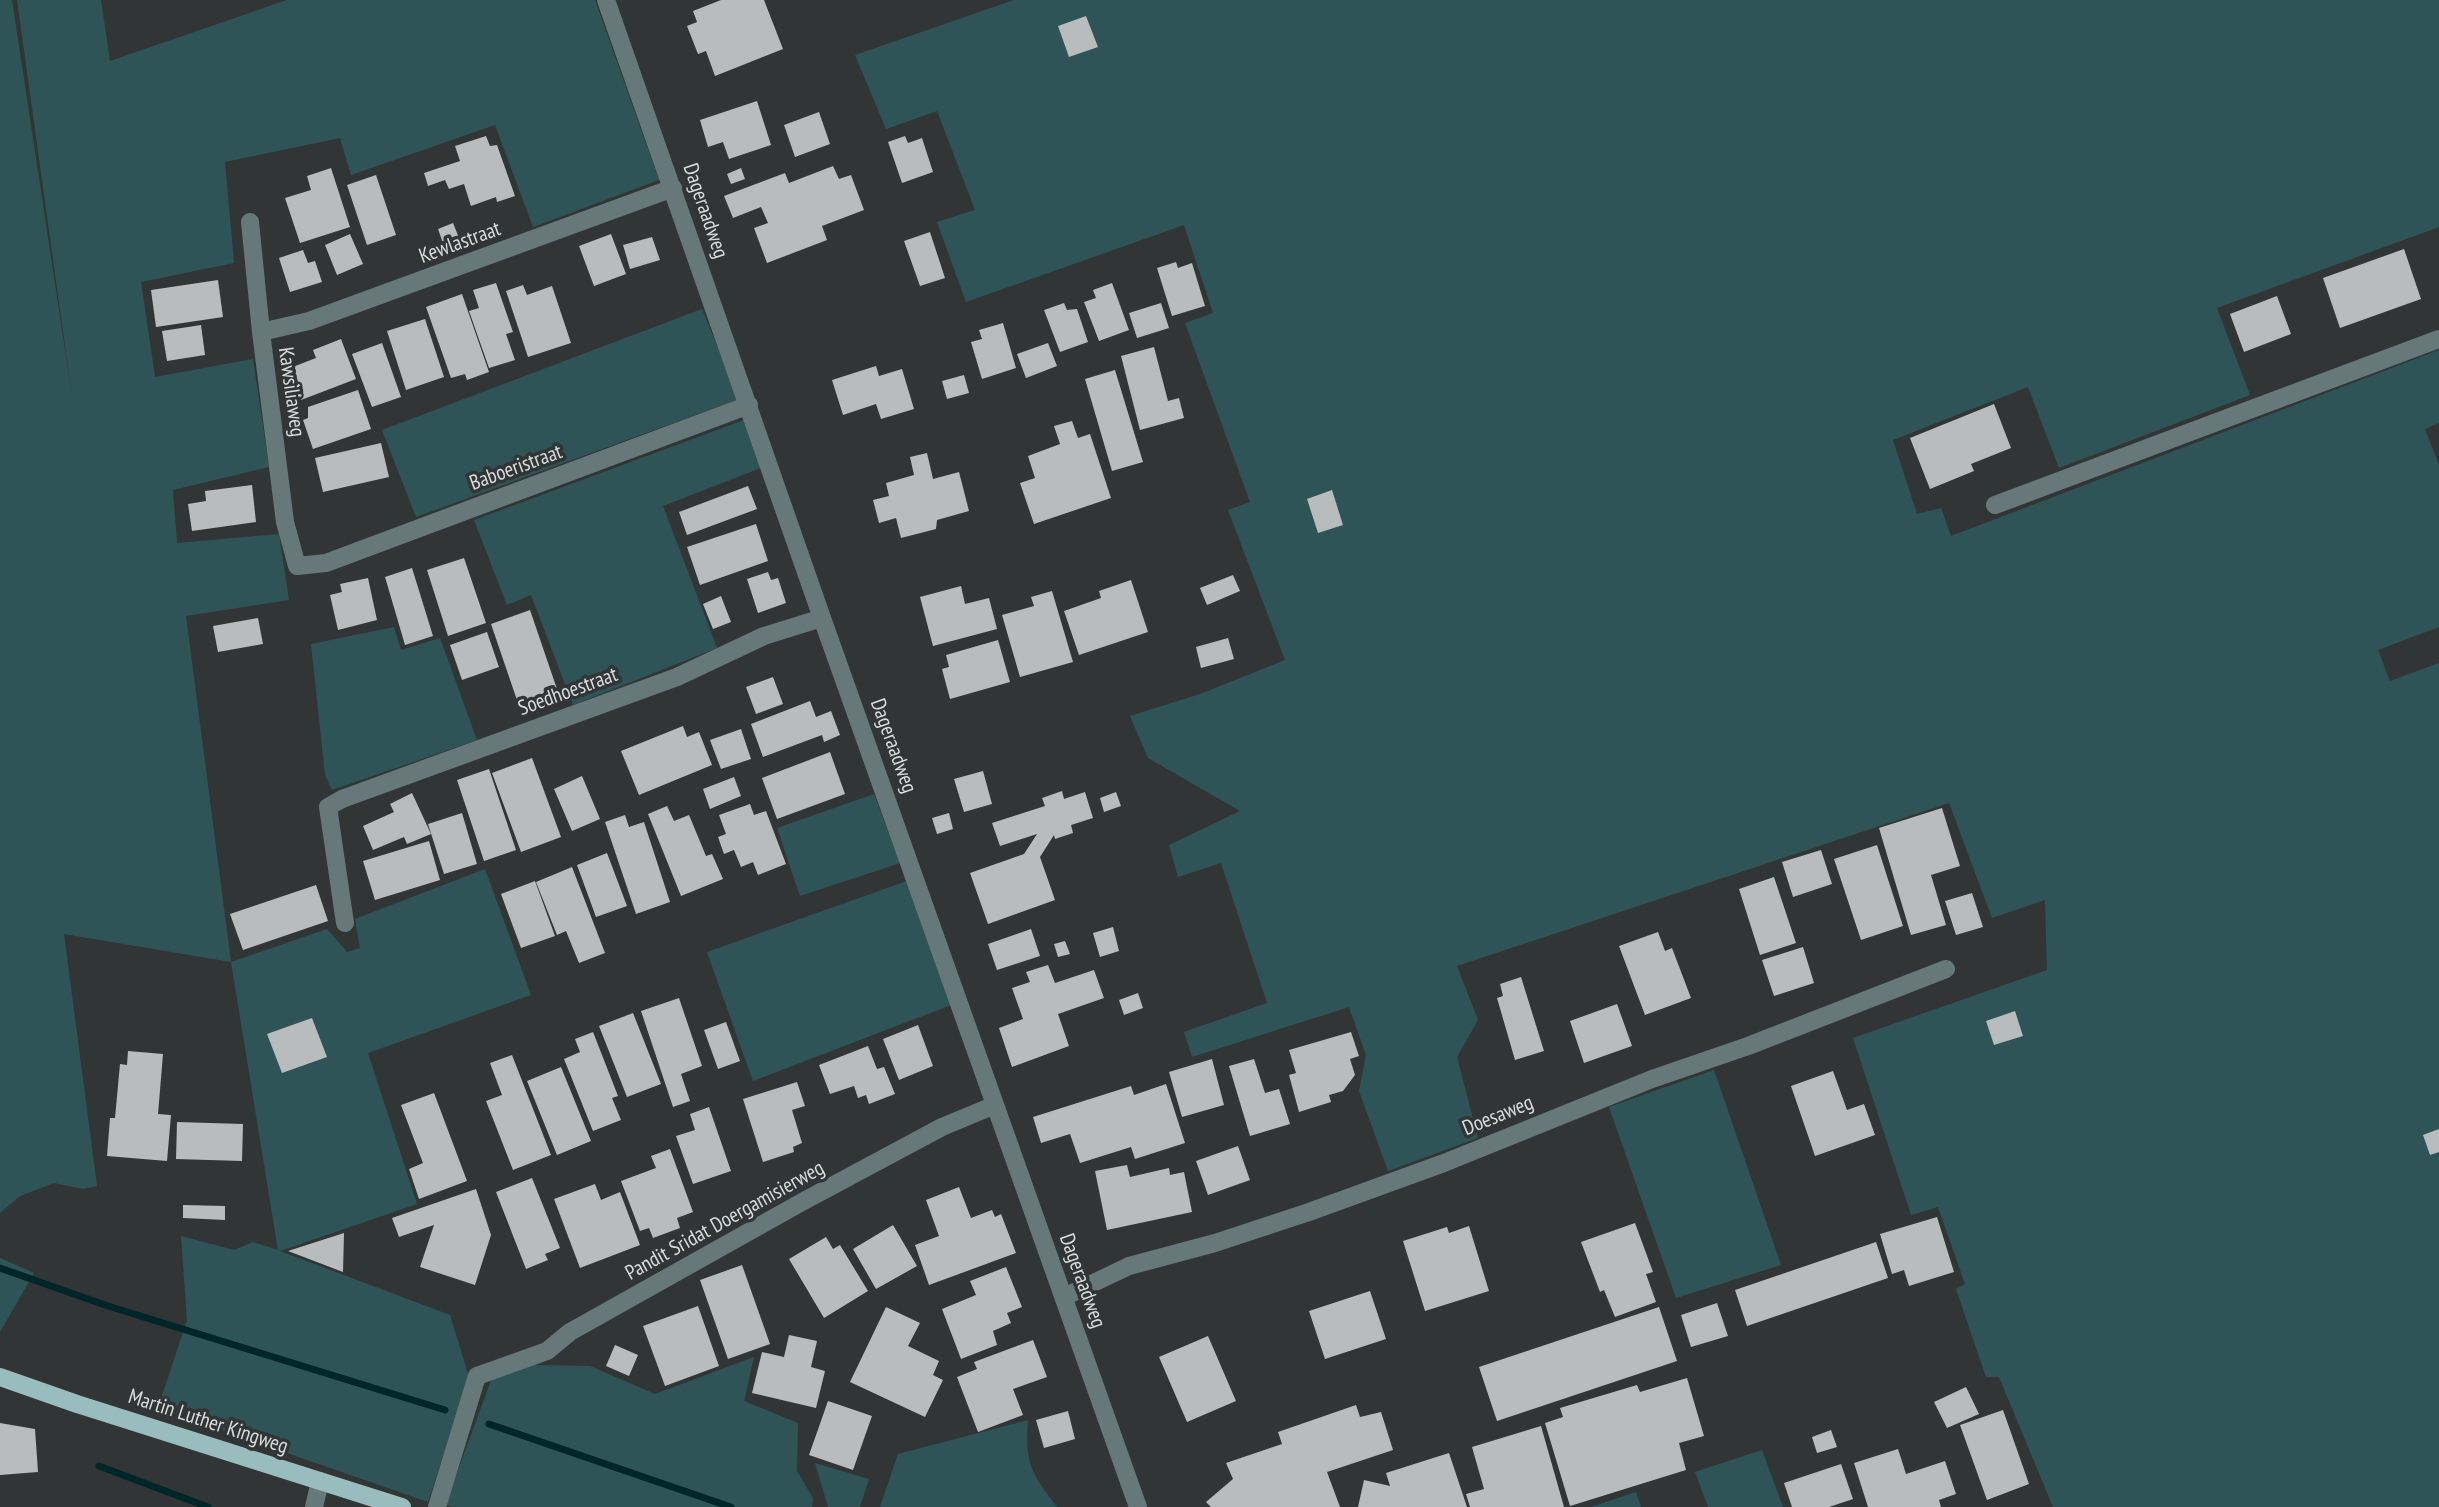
<!DOCTYPE html>
<html>
<head>
<meta charset="utf-8">
<style>
  body { margin:0 }
  canvas { display:block; background:#313535 }
</style>
</head>
<body>
<canvas width="2439" height="1507"></canvas>
<script>
const g = document.querySelector('canvas').getContext('2d');
g.lineJoin = 'round';
function fillPath(path, color) { g.fillStyle = color; g.fill(path, 'evenodd'); }
function stroke(path, color, width, dash) { g.strokeStyle = color; g.lineWidth = width; g.lineCap = dash ? 'butt' : 'round'; g.setLineDash(dash || []); g.stroke(path); }
function drawText(font, color, halo, rows, align = 'center') {
  g.font = font + ' "PT Sans Narrow",sans-serif'; g.lineWidth = 7; g.setLineDash([]); g.textBaseline = 'middle'; g.strokeStyle = halo; g.fillStyle = color; for (const [text, x, y, turn = 0] of rows) {
    g.save(); g.translate(x, y); g.rotate((+turn || 0) * Math.PI / 180); g.textAlign = isNaN(turn) ? turn : align; if (halo) g.strokeText(text, 0, 0); g.fillText(text, 0, 0); g.restore();
  }
}
const green = new Path2D(`
  M0,0H12L72,396L17,0H101L110,61L287,0H595L659,180L533,227L495,125L351,175L340,138L225,162L234,263L141,282L155,377L253,359L269,467L173,490L177,543L279,534L289,600L186,616L231,962L327,929L347,952L360,948L355,919L485,869L531,995L368,1053L417,1204L280,1251L450,1315L469,1377L428,1502L158,1408L187,1320L181,1236L234,1250L253,1242L278,1250L231,962L64,934L97,1186L83,1189L54,1183L20,1196L0,1213Z
  M1014,0H2439V227L2217,308L2250,395L2059,468L2028,387L1893,440L1917,514L1941,508L1951,536L2439,350V423L2425,429L2439,465V627L2378,650L2390,681L2439,663V1507H2053L1999,1377H1986L1956,1289L1965,1284L1938,1207L1911,1215L1853,1038L2047,970L2045,900L1992,918L1949,803L1457,966L1478,1020L1457,1057L1478,1138L1388,1171L1359,1091L1366,1055L1349,1007L1192,1057L1184,1032L1267,1003L1221,863L1178,877L1169,845L1240,811L1148,758L1130,716L1200,694L1285,660L1228,510L1250,502L1185,323L1213,313L1184,225L966,302L937,222L975,210L937,111L886,129L855,55Z
  M702,309L739,399L416,517L382,430Z
  M744,420L761,468L663,506L717,648L573,705L531,595L507,605L474,520Z
  M394,627L401,650L440,638L477,740L332,790L325,775L311,644Z
  M874,794L900,863L800,896L777,828Z
  M907,881L951,1005L753,1081L707,952Z
  M1714,1070L1781,1265L1676,1298L1609,1107Z
  M0,1258L34,1273L0,1332Z
  M754,1357L744,1401L798,1423L797,1471L813,1498L812,1507H452L445,1505L492,1378L530,1365L590,1366L655,1394Z
  M1028,1420C1025,1465 1031,1472 1057,1507H880L898,1454Z
  M1762,1450L1783,1507H1708L1695,1472Z
  M815,1463L869,1479L860,1507H828Z
  M1636,1492L1641,1507H1591Z`);
const stream = new Path2D(`
  M0,1268L108,1306L445,1410
  M489,1424L731,1507
  M99,1466L208,1507`);
const building = new Path2D(`
  M721,0H764L783,49L715,76L706,51L698,54L687,26L697,22L693,11Z
  M1086,16L1098,47L1069,57L1058,26Z
  M757,101L771,145L729,159L723,142L708,147L700,120Z
  M819,112L830,144L795,157L784,125Z
  M486,136L490,146L497,145L515,196L497,202L496,197L471,206L464,184L449,189L445,180L428,186L424,173L460,161L455,146Z
  M905,136L908,143L922,138L933,172L902,183L888,142Z
  M833,166L839,179L851,175L864,210L822,226L827,240L767,263L754,228L768,223L761,207L733,218L724,196L785,173L789,183Z
  M331,168L350,227L300,243L285,198L311,190L307,176Z
  M741,168L745,179L731,184L727,174Z
  M376,175L396,235L367,245L347,185Z
  M453,223L459,238L443,243L438,229Z
  M930,232L945,278L920,286L904,241Z
  M350,234L363,264L337,275L325,245Z
  M611,234L626,274L594,286L579,246Z
  M652,237L660,260L630,269L623,245Z
  M2404,249L2421,299L2340,328L2323,278Z
  M303,250L308,263L315,261L322,282L290,292L279,258Z
  M1176,262L1178,268L1192,263L1205,306L1172,316L1157,268Z
  M218,280L223,317L156,327L151,290Z
  M496,283L513,332L506,334L515,360L489,368L469,311L479,308L473,290Z
  M1112,283L1129,330L1099,341L1084,302L1096,298L1093,290Z
  M523,285L527,295L552,286L571,343L528,357L506,291Z
  M462,294L489,372L467,380L465,374L451,378L426,307Z
  M2277,296L2291,334L2244,352L2230,314Z
  M1064,303L1067,310L1077,309L1088,342L1060,352L1044,310Z
  M1161,303L1169,328L1137,338L1129,313Z
  M425,319L444,377L406,390L387,331Z
  M1003,323L1016,368L982,379L971,342L982,339L979,330Z
  M201,325L205,355L167,361L162,331Z
  M341,339L356,379L301,400L290,368L316,358L313,350Z
  M382,343L401,397L372,407L352,354Z
  M1048,343L1057,366L1026,378L1017,354Z
  M1154,347L1168,401L1179,398L1184,418L1140,430L1121,356Z
  M876,366L879,376L902,369L914,409L881,419L876,404L843,415L832,380Z
  M1115,370L1143,462L1112,471L1085,379Z
  M964,375L969,393L947,399L942,381Z
  M358,390L371,429L313,449L303,420L308,418V407Z
  M1994,404L2011,448L1971,464L1974,471L1930,489L1910,438Z
  M1072,421L1078,438L1090,434L1111,498L1034,524L1020,483L1035,478L1028,456L1060,444L1054,426Z
  M381,443L389,477L323,492L315,458Z
  M927,453L933,479L959,472L969,511L937,520L936,529L901,538L896,518L879,523L873,500L889,496L886,483L914,475L910,457Z
  M252,485L256,522L192,531L188,504L206,501L205,491Z
  M748,486L757,509L687,535L679,512Z
  M1332,490L1343,525L1318,533L1307,499Z
  M756,524L768,561L700,585L687,547Z
  M464,558L486,623L448,636L427,570Z
  M412,568L433,636L405,645L385,577Z
  M768,572L771,580L778,578L786,603L758,613L747,579Z
  M1233,575L1240,591L1207,605L1200,588Z
  M368,578L377,620L338,630L330,595L342,592L340,584Z
  M1131,580L1148,632L1079,655L1064,611L1101,598L1099,591Z
  M961,586L965,604L989,598L997,629L933,646L920,597Z
  M1052,591L1073,662L1020,677L1002,615L1034,606L1031,597Z
  M721,596L731,622L713,629L703,604Z
  M530,610L558,692L519,706L491,624Z
  M258,618L263,644L218,652L213,626Z
  M487,632L499,667L462,680L450,645Z
  M1228,638L1234,659L1201,668L1196,647Z
  M998,640L1010,682L950,699L942,669L949,667L946,655Z
  M773,677L783,704L756,714L746,687Z
  M810,701L816,717L831,711L840,735L824,742L822,735L763,757L751,724Z
  M683,726L687,737L699,732L712,765L639,795L621,751Z
  M741,729L751,759L721,769L710,740Z
  M830,752L845,794L777,819L762,778Z
  M532,758L561,837L521,852L492,773Z
  M489,769L516,850L484,861L457,780Z
  M983,771L992,804L964,812L954,779Z
  M582,776L600,819L572,831L554,789Z
  M734,777L741,796L710,809L703,789Z
  M1062,791L1064,799L1085,792L1093,818L1071,825L1073,833L1055,839L1054,835L1040,857L1055,900L988,924L970,873L1024,854L1037,834L1000,846L992,823L1045,806L1042,798Z
  M1116,792L1121,806L1104,812L1100,798Z
  M412,793L431,834L407,844L404,837L373,850L363,826L394,812L390,804Z
  M750,804L754,815L766,811L786,864L758,875L753,862L741,867L734,850L724,854L718,837L726,834L719,815Z
  M667,806L674,821L689,815L706,856L712,854L723,879L681,896L648,814Z
  M1942,808L1960,866L1931,875L1946,925L1911,935L1879,828Z
  M462,813L477,864L444,874L428,824Z
  M949,813L953,829L937,834L932,818Z
  M625,815L629,827L644,822L670,902L636,914L605,822Z
  M429,841L440,880L375,900L363,861Z
  M1877,845L1903,926L1861,940L1834,859Z
  M1821,850L1832,884L1793,897L1782,862Z
  M607,853L627,906L596,917L577,865Z
  M572,867L605,953L579,963L566,931L557,935L536,882Z
  M1774,877L1796,943L1760,955L1739,889Z
  M535,881L555,936L521,948L501,894Z
  M316,885L328,921L243,950L230,914Z
  M1972,893L1983,927L1956,935L1945,901Z
  M1113,927L1119,951L1100,957L1093,933Z
  M1031,929L1040,956L997,970L988,944Z
  M1658,932L1665,951L1672,948L1691,998L1645,1015L1619,946Z
  M1065,941L1070,954L1058,957L1054,944Z
  M1803,947L1814,983L1774,996L1762,960Z
  M1048,965L1055,983L1094,970L1104,998L1058,1014L1069,1046L1012,1067L999,1028L1023,1019L1012,988L1030,982L1026,972Z
  M1521,977L1544,1051L1515,1060L1497,998L1503,996L1500,984Z
  M1138,993L1143,1008L1124,1015L1119,1000Z
  M679,998L702,1066L681,1074L690,1101L673,1107L641,1011Z
  M1617,1004L1632,1046L1584,1063L1570,1021Z
  M2015,1011L2023,1036L1994,1045L1986,1021Z
  M633,1013L661,1084L627,1097L599,1026Z
  M312,1018L327,1057L282,1073L267,1034Z
  M726,1022L740,1061L718,1069L704,1030Z
  M918,1025L933,1066L899,1080L883,1039Z
  M593,1032L618,1096L612,1098L621,1120L593,1131L564,1059L580,1052L575,1039Z
  M1351,1032L1359,1056L1350,1059L1355,1075L1343,1091L1329,1095L1331,1102L1299,1112L1289,1075L1296,1073L1289,1050Z
  M868,1046L877,1069L884,1067L895,1094L869,1104L866,1095L858,1098L854,1086L830,1094L819,1065Z
  M128,1051L163,1054L158,1114L171,1115L167,1161L107,1156L110,1118H115L120,1064L127,1065Z
  M512,1055L551,1155L513,1170L486,1101L502,1095L490,1063Z
  M1212,1059L1224,1105L1182,1117L1169,1072Z
  M1254,1059L1265,1093L1279,1089L1290,1124L1250,1136L1229,1066Z
  M561,1067L591,1141L557,1155L527,1081Z
  M1833,1071L1847,1110L1864,1104L1875,1135L1815,1156L1791,1086Z
  M797,1082L805,1106L792,1110L802,1143L793,1147L794,1152L763,1162L743,1099Z
  M1166,1084L1185,1143L1135,1159L1131,1147L1080,1163L1070,1134L1041,1143L1033,1117L1131,1086L1134,1095Z
  M434,1093L467,1181L419,1199L409,1169L423,1163L401,1105Z
  M709,1107L731,1171L693,1184L676,1136L695,1130L690,1114Z
  M177,1122L243,1124L242,1161L176,1159Z
  M2439,1129V1152L2430,1155L2423,1135Z
  M1238,1146L1250,1180L1208,1195L1196,1161Z
  M670,1149L693,1212L677,1218L680,1228L653,1238L649,1228L640,1231L621,1181L656,1168L651,1156Z
  M1127,1165L1130,1177L1169,1168L1170,1175L1184,1172L1192,1212L1107,1230L1095,1171Z
  M532,1178L560,1248L545,1254L548,1260L526,1269L496,1192Z
  M595,1184L601,1200L620,1192L640,1245L580,1268L554,1199Z
  M959,1187L971,1218L992,1210L995,1217L1001,1214L1016,1253L929,1285L915,1245L939,1236L926,1200Z
  M476,1189L491,1235L475,1285L420,1267L434,1225L399,1237L392,1218Z
  M183,1205L225,1206V1220L183,1218Z
  M1937,1217L1954,1272L1909,1286L1904,1270L1892,1274L1880,1234Z
  M1635,1223L1653,1272L1646,1274L1656,1302L1615,1317L1604,1290L1600,1292L1581,1242Z
  M893,1225L917,1266L876,1289L853,1249Z
  M1469,1226L1489,1291L1425,1311L1403,1241L1447,1227L1449,1233Z
  M344,1233L343,1272L288,1251Z
  M826,1237L833,1249L840,1245L868,1291L824,1318L789,1259Z
  M1876,1242L1888,1278L1747,1326L1735,1290Z
  M742,1265L770,1344L728,1359L700,1280Z
  M1006,1267L1022,1307L1007,1313L1011,1323L993,1331L997,1345L961,1359L942,1309L976,1295L970,1281Z
  M1370,1291L1386,1339L1325,1359L1309,1311Z
  M1717,1303L1728,1336L1691,1347L1681,1315Z
  M698,1306L719,1366L665,1386L643,1326Z
  M886,1307L920,1323L908,1346L939,1361L933,1375L943,1380L925,1417L850,1382Z
  M1659,1307L1677,1361L1497,1421L1479,1367Z
  M789,1335L817,1341L811,1367L825,1371L816,1408L752,1393L762,1352L784,1357Z
  M1208,1336L1236,1401L1187,1422L1159,1357Z
  M1033,1340L1047,1377L1013,1389L1023,1415L978,1432L957,1377L977,1369L974,1362Z
  M615,1345L638,1355L629,1376L606,1366Z
  M1687,1378L1704,1436L1679,1443L1686,1470L1570,1506L1545,1423L1563,1417L1560,1408L1637,1385L1640,1392Z
  M1966,1387L1979,1414L1947,1428L1934,1402Z
  M828,1401L872,1416L853,1470L809,1455Z
  M1356,1405L1360,1417L1381,1412L1393,1450L1327,1472L1340,1507H1211L1206,1502L1233,1479L1226,1463L1282,1444L1278,1432Z
  M2003,1410L2029,1484L1987,1500L1960,1425Z
  M1068,1411L1075,1439L1044,1448L1036,1420Z
  M0,1423L35,1429L38,1472L0,1475Z
  M1541,1426L1564,1507H1470L1466,1494L1484,1489L1472,1447Z
  M1831,1430L1837,1447L1817,1453L1812,1437Z
  M1898,1449L1906,1474L1945,1461L1956,1494L1939,1500L1941,1507H1868L1854,1463Z
  M1449,1453L1467,1507H1358L1364,1480L1390,1486L1386,1473Z
  M1841,1464L1853,1499L1829,1507H1792L1784,1483Z`);
const minor = new Path2D(`
  M606,0L822,618L1138,1507
  M250,222L261,332L285,522L297,566L326,563L749,405
  M261,332L309,321L673,188
  M1995,505L2439,339
  M345,923L328,807L342,799L677,677L764,636L822,618
  M1064,1297L1129,1266L1215,1243L1309,1212L1444,1163L1652,1079L1748,1046L1946,969
  M314,1507L320,1481
  M437,1507L477,1376L547,1351L570,1332L802,1202L942,1127L995,1105`);
const major = new Path2D(`
  M0,1377L77,1404L402,1507`);
const streetNames = [
  ["Dageraadweg",705,211,71],
  ["Kewlastraat",460,243,-20],
  ["Kawsiliaweg",291,392,82],
  ["Baboeristraat",516,468,-20],
  ["Soedhoestraat",568,692,-20],
  ["Dageraadweg",893,746,70],
  ["Doesaweg",1498,1116,-22],
  ["Pandit Sridat Doergamisierweg",725,1221,-29],
  ["Dageraadweg",1082,1281,70],
  ["Martin Luther Kingweg",208,1422,18]
];
fillPath(green, '#2f5458');
stroke(stream, '#002629', 7);
fillPath(building, '#b8bcbd');
stroke(minor, '#67787a', 18);
stroke(major, '#99bcbf', 18);
drawText('21px', '#d9dcdc', '#313535', streetNames);
</script>
</body>
</html>
